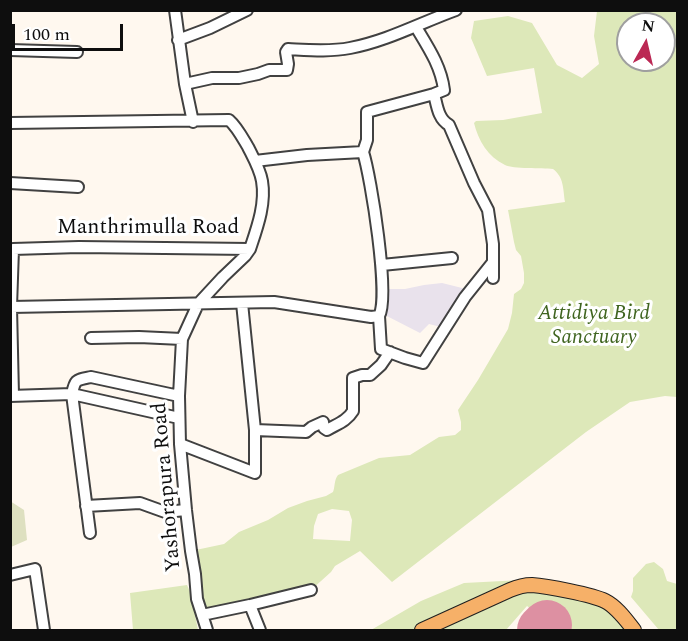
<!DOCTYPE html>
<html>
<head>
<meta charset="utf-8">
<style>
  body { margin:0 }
  #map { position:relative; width:688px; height:641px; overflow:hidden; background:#fff8ef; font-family:Spectral,serif }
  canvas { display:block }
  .frame { position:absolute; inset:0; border:12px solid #0e0e0e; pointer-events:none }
  .north { position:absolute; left:616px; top:12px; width:60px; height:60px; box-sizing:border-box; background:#fff; border:2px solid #9f9f9f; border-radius:50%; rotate:8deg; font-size:16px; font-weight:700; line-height:24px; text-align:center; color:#0e0e0e }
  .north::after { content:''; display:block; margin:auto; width:21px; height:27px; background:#bb2854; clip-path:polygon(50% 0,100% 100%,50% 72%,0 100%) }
  .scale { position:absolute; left:12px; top:24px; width:111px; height:27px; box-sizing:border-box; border:3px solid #0e0e0e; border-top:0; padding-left:8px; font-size:18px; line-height:21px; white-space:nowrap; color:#0e0e0e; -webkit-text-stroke:4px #fff; paint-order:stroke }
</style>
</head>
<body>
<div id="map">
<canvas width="688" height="641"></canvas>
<div class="frame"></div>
<div class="north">N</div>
<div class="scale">100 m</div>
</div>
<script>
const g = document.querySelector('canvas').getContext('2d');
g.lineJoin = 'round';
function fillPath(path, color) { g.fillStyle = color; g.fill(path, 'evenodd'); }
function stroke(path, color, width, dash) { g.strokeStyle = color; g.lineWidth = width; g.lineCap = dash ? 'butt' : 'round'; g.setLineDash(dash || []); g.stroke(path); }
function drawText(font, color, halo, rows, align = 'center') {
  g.font = font + ' Spectral,serif'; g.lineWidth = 6; g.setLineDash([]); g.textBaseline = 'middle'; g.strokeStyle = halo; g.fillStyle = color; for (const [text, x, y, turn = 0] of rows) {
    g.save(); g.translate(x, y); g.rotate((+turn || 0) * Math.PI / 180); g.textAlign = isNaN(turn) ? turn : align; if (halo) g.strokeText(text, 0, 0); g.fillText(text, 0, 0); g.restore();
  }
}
const industrial = new Path2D(`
  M442,283L470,290L445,328L429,324L420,333L381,313L382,289H405L424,285Z`);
const green = new Path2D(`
  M597,11H677V397L665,396L630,402L586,432L392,582L360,551L335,566L331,572L311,590L202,615L191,551L224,544L239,532L268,520L288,508L307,501L326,496L333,492C335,487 334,480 338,475L379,458L410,455L439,437L455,435L461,430V422L458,410L478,380L508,329L512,313L514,294L521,289L524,283V273L521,256L516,250L514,242L508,210L565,202C563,189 564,177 553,169C542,168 513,169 505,165C488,157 478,140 474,123L476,121L503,120L542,113L534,68L487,76L471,38L474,21L508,16L532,23L557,65L582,78L599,64L594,36ZM628,24H664V60H628ZM332,509L349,511L352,520L350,541L313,539L314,526L318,514Z
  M654,562L663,569L667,581L677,584V630H659L631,597L633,591V578L646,564Z
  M522,580L600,602L628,630H560L527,606L506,630H371L421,601L464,583Z
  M187,585L191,594L198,630H133L130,593Z`);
const cemetery = new Path2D(`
  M10,501L24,510L27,540L11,547Z`);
const runway = new Path2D(`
  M542,630L547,625`);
const minor = new Path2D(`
  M175,10L185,84L193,122
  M416,27C428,47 441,66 444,90L434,94C437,105 438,119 449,125L474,183L488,210L493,244V278
  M178,40L210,28L247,10
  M10,50L77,52
  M185,84L212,78H239L258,74L269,70H287L288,64L286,52L288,49C308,50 330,52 350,48C387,41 420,23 456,10
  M10,123L229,120C237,127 242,137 248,147C253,157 260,169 262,181C266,204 257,228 250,249L79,247L13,249L11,307L13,395
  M363,152L367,140V112L434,94
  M10,183L78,187
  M382,265L452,258
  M11,307L274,302L371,317L379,316C390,297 371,177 363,152L307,155L255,161
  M379,316L381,349L405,358L423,363L465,297L493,262
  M91,338L139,337L182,339L198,304L223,277L245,256L250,249
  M182,339L179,396L180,444L186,510L191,551L195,574L197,599L207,630
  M10,396L72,394C75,379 76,380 91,377L179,396
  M255,430L306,432L312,427L323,422L324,428L327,430C337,424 347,421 353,411V378L362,375H370L381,365L390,352
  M180,444L255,473V430L242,303
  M86,506L140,503L165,512L186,510
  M90,533L72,394L179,418
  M10,575L35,569L44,630
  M250,605L260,630
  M202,615L250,605L311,590`);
const major = new Path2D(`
  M422,630L510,590C517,587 524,585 532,585C547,586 593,595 605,601C617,607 626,620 634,630`);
const streetNames = [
  ["Manthrimulla Road",148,229],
  ["Yashorapura Road",168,487,-95]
];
const parkNames = [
  ["Attidiya Bird",594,315],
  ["Sanctuary",594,339]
];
fillPath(industrial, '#e9e2ec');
fillPath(green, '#dde8b9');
fillPath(cemetery, '#dee0c0');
stroke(runway, '#dd90a2', 50);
stroke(minor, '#414141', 14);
stroke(major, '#1f1f1f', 16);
stroke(minor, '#fff', 10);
stroke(major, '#f6b068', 14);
drawText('21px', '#0e0e0e', '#fff', streetNames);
drawText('italic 21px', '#3f641f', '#fff', parkNames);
</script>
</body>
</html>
